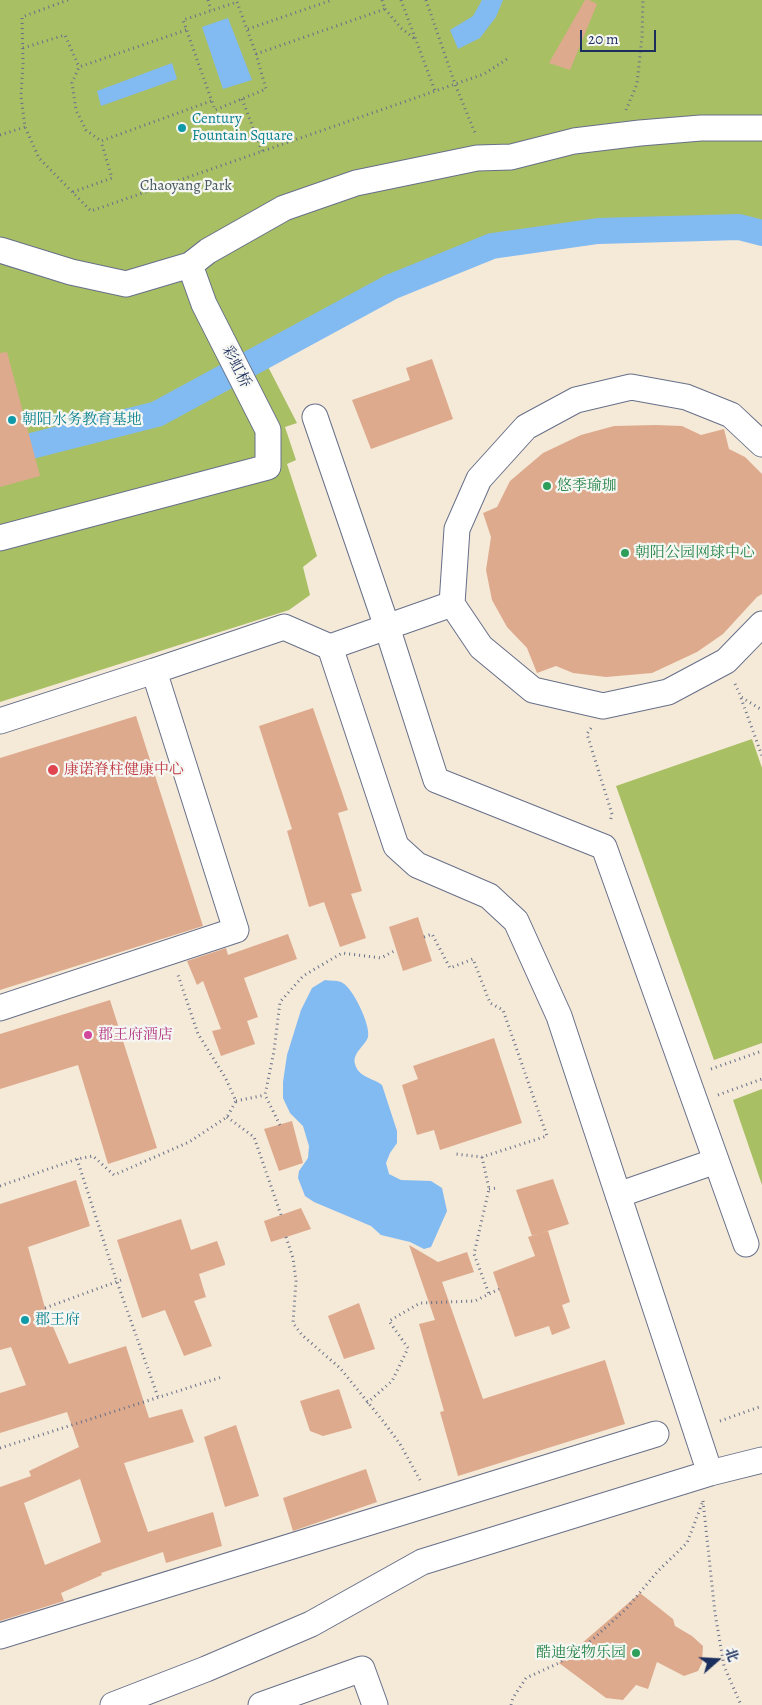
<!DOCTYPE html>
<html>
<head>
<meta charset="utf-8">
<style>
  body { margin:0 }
  #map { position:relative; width:762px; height:1705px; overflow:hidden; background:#f5e9d8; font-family:Alegreya,"Noto Serif SC",serif }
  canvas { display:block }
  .north { position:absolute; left:692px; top:1635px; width:50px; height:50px; -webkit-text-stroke:4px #f6f6f2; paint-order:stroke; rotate:71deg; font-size:14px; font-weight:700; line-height:20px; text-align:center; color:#1b2f5e }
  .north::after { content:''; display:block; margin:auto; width:18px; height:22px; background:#1b2f5e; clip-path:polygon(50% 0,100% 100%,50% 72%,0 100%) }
  .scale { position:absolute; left:580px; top:30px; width:76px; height:22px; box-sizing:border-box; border:2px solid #1b2f5e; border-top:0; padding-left:6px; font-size:15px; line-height:18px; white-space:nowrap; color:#1b2f5e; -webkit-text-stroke:4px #f6f6f2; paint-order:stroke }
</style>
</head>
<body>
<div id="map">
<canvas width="762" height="1705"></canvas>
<div class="north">北</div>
<div class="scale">20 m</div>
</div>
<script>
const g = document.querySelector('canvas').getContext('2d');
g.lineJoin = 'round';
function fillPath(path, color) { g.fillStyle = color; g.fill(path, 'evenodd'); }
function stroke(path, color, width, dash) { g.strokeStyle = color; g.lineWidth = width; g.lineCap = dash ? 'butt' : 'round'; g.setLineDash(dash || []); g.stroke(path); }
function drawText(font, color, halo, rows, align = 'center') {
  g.font = font + ' Alegreya,"Noto Serif SC",serif'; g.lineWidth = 4.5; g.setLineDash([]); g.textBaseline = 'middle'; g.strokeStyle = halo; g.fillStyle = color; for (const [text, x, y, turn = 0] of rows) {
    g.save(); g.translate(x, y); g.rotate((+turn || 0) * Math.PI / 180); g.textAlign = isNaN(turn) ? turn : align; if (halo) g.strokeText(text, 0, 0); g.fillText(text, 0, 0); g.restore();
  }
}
const green = new Path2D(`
  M0,0H762V233L738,227L598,231L492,246L391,287L263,357L297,423L285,427L296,460L287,464L317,556L303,567L310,595L289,610L0,702Z
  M752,739L762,768V1043L714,1060L616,786Z
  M762,1089V1185L733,1100Z`);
const water = new Path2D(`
  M482,0H503L496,17L480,38L458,49L450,30L473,16Z
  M228,18L252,80L223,89L202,27Z
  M172,63L177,79L101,106L97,91Z
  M325,980C329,981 336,980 341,982C352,986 371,1025 368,1037C365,1046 352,1053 355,1064C358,1077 373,1078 382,1085L397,1131V1143L390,1153L386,1163L389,1174L401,1180L431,1181L442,1188L447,1211L431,1247L424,1249L410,1242L381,1235L371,1226L314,1202L305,1196L298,1178L299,1171L308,1158L309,1146L303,1126L290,1113L283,1098V1082L287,1055L301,1010L312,988Z`);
const canal = new Path2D(`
  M0,454L157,414L391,287L492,246L598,231L739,227L762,233`);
const building = new Path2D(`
  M585,0H589L597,4L570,70L549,63Z
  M7,352L40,476L0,487V353Z
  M432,359L453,419L371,449L352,400L410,380L406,368Z
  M656,425L682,426L701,435L724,429L729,449L745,457L762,474V594L757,597L723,634L697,652L652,673L606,677L573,673L556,666L537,673L527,648L507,627L492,600L486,570L491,537L483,513L497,507L510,481L543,453L581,435L614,426Z
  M313,708L348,810L338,813L362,891L351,894L366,938L340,947L324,902L309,907L287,831L292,829L259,726Z
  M136,716L203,926L0,990V758Z
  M418,917L432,961L403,971L389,927Z
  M288,934L297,959L244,978L258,1017L247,1021L255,1044L221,1056L212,1031L221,1029L203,981L197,985L187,961L226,948L228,955Z
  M110,1000L157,1148L108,1164L78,1065L0,1089V1034Z
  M494,1038L522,1123L440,1150L434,1130L417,1135L402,1085L418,1079L413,1066Z
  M292,1121L303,1163L279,1171L264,1129Z
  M553,1179L569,1224L532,1236L516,1190Z
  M76,1180L90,1226L28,1247L45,1308L69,1364L126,1346L149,1418L182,1409L194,1442L124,1463L148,1532L213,1512L222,1546L166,1563L163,1552L101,1573L102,1575L61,1593L64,1601L0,1621V1487L31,1476L29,1471L79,1447L67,1412L0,1433V1393L26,1385L11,1347L0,1350V1204ZM80,1479L101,1542L45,1565L24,1503Z
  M301,1208L311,1229L271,1242L264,1221Z
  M181,1219L191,1250L217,1241L225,1263V1265L199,1274L206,1297L194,1301L212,1346L184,1356L165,1310L142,1318L117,1240Z
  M548,1231L570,1302L562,1305L570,1328L552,1335L549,1326L515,1337L493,1272L535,1256L528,1237Z
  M409,1245L438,1262L467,1252L474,1272L442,1282L483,1399L605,1360L625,1424L458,1476L440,1412L444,1411L419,1324L435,1320Z
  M359,1303L375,1349L344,1359L328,1316Z
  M339,1389L352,1428L323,1436L310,1431L300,1401Z
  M236,1425L259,1496L225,1507L204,1437Z
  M366,1469L377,1502L293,1531L283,1498Z
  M640,1593L673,1619L675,1626L692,1636L703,1646L702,1663L698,1671L684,1676L657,1662L648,1689L636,1685L623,1700L606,1698L559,1663Z`);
const path = new Path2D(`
  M68,0L22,17L23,63L21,96L25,127L39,158L91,211L484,74L507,59
  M208,0L211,10
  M401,0L435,91
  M426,0L455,84L475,133
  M237,2L256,54L266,89L215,110L183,20Z
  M385,9L401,28L415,39
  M248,29L332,0
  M186,30L79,67L72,83L76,110L86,130L101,141L211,101
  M23,48L65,35L79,67
  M256,54L385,9L382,0
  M242,99L262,151
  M626,110L637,84L642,37L643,0
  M0,135L25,127
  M73,192L112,178L101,141
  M735,684L741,697L762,710
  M741,698L762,756
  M591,728L587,734L612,814L610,822
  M424,937L432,934L450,968L473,959L490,1003L503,1010L547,1136L482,1157L456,1154
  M711,1069L762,1051
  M718,1095L762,1079
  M236,1101L265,1095
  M227,1117L254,1137L281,1215
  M280,1125L265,1095L274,1051L280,1002L303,976L342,953L381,958L396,950
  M482,1157L489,1189L474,1254L489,1294
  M77,1159L117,1282L158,1397
  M0,1186L77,1159L93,1156L114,1175L189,1142L227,1117L236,1101L225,1077L198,1034L178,975
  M489,1189L497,1188
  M286,1237L293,1258L296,1281L293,1323L302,1335L340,1368L383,1421L400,1444L420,1480
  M45,1308L124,1279
  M367,1403L392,1381L408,1348L389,1321L420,1303L475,1301L499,1289
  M720,1421L762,1406
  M0,1448L222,1377
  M703,1501L715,1613L724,1666L741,1705
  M511,1705L513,1698L526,1678L559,1663L592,1640L626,1609L658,1571L687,1543L703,1501`);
const minor = new Path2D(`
  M0,250L71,272L126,284L190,265L208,251L284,208L356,183L477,158L511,157L574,141L640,133L701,128H762
  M315,417L387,627L436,780L604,847L746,1244
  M762,444L731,415L686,397L631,387L576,400L526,427L479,479L457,529L452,604L481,647L533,690L603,706L668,692L726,661L762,624
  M0,538L268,467V430L204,304L190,265
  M330,647L396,846L417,865L489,896L516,921L559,1016L710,1473L762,1460
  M154,671L284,627L330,647L452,604
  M0,721L154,671L236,930L0,1008
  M618,1195L716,1161
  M0,1636L656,1434
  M113,1705L206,1669L311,1624L422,1562L710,1473
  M261,1705L362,1669L375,1705`);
const markers = [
  [182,128,5,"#0f9aa8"],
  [12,420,5,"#0f9aa8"],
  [547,486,5,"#2e9e5b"],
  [625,553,5,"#2e9e5b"],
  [53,770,6,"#e0444e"],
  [88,1035,5,"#d1479c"],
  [25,1320,5,"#0f9aa8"],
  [636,1653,5,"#2e9e5b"]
];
const cultureNames = [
  ["Century",192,119],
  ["Fountain Square",192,136],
  ["朝阳水务教育基地",22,420],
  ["郡王府",35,1320]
];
const parkNames = [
  ["Chaoyang Park",186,186]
];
const streetNames = [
  ["彩虹桥",236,367,63]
];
const leisureNames = [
  ["悠季瑜珈",557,486],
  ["朝阳公园网球中心",635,553],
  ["酷迪宠物乐园",626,1653,"right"]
];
const healthNames = [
  ["康诺脊柱健康中心",64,770]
];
const hotelNames = [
  ["郡王府酒店",98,1035]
];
fillPath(green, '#a9bf64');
fillPath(water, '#82baf2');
stroke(canal, '#82baf2', 26);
fillPath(building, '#deaa8d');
stroke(minor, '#677089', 27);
stroke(path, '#677089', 3, [1, 4]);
stroke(minor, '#fff', 25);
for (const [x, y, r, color] of markers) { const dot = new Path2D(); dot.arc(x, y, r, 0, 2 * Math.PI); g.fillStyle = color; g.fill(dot); stroke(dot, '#f6f6f2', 2); }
drawText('15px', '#0d838f', '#f6f6f2', cultureNames, 'left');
drawText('15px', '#465a60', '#f6f6f2', parkNames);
drawText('15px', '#1b2f5e', '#f6f6f2', streetNames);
drawText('15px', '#27864d', '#f6f6f2', leisureNames, 'left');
drawText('15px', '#be3a42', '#f6f6f2', healthNames, 'left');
drawText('15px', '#b23c85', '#f6f6f2', hotelNames, 'left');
</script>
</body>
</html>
